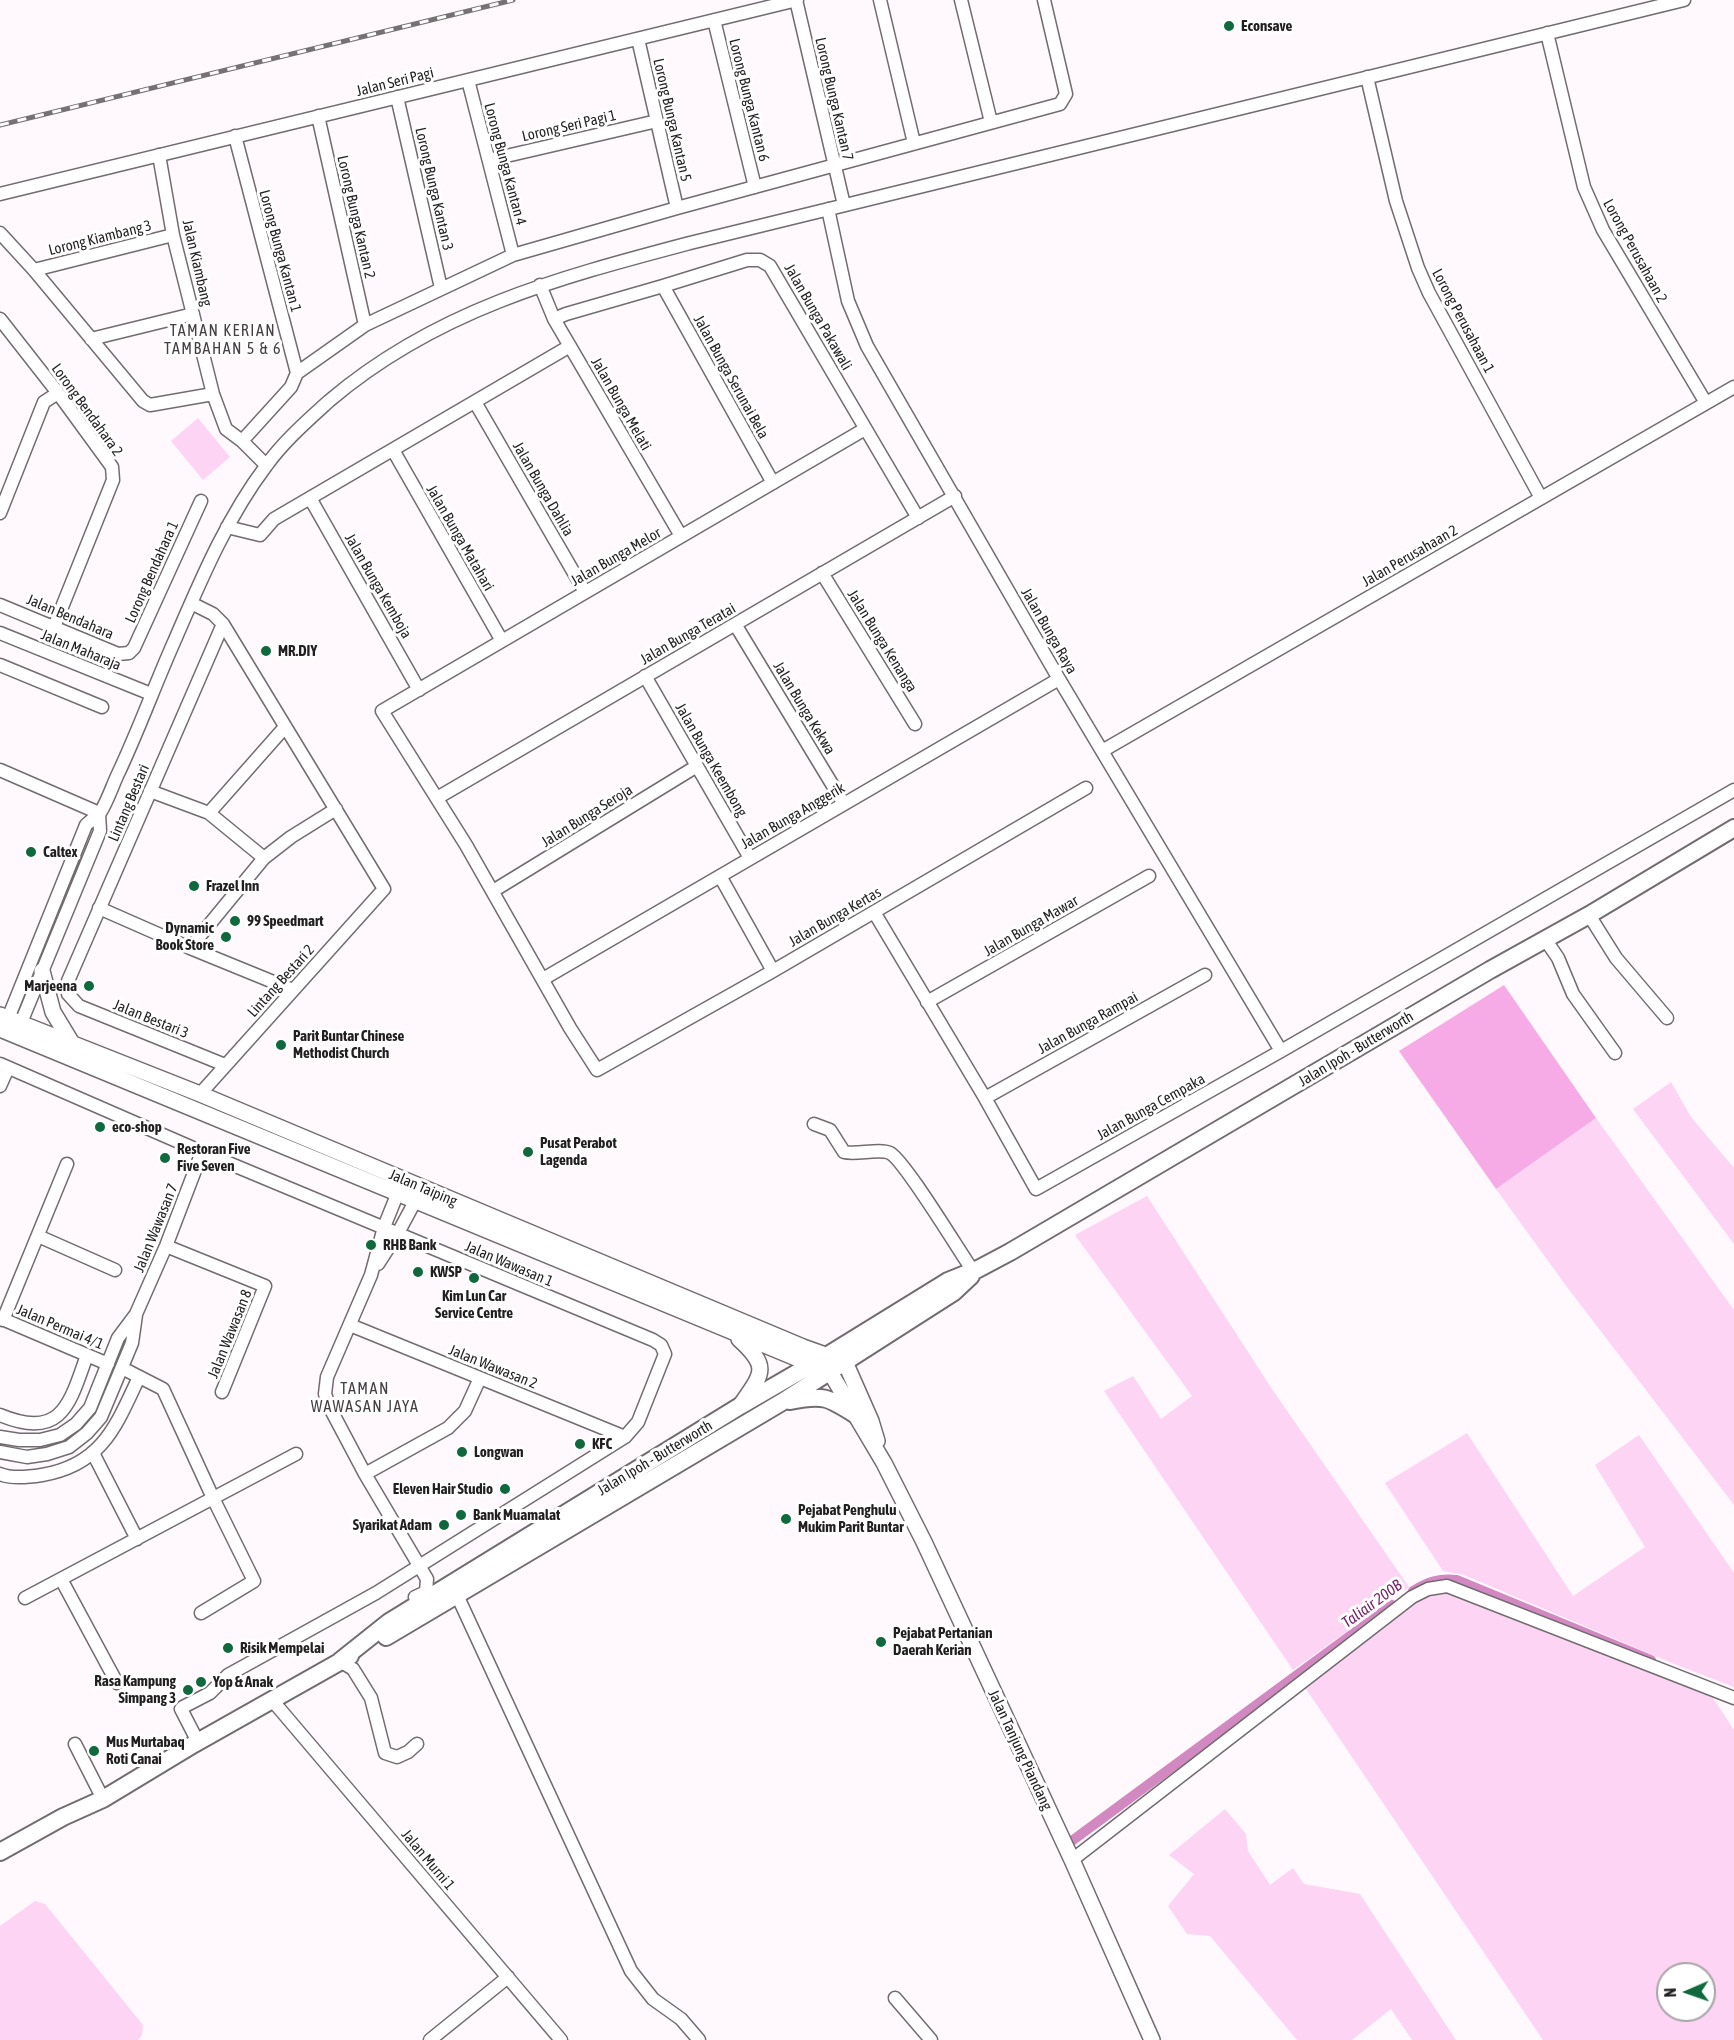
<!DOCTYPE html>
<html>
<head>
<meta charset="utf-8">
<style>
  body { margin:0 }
  #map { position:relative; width:1734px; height:2040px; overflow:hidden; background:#fff8fd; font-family:"Asap Condensed",sans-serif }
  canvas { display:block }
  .north { position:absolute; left:1656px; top:1962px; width:60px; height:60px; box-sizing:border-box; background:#fff; border:2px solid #a7a5a6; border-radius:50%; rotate:268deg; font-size:16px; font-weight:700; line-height:24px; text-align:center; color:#221f21 }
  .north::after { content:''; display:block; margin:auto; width:21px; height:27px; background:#0f693c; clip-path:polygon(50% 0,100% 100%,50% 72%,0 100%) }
</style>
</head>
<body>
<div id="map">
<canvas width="1734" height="2040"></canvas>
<div class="north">N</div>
</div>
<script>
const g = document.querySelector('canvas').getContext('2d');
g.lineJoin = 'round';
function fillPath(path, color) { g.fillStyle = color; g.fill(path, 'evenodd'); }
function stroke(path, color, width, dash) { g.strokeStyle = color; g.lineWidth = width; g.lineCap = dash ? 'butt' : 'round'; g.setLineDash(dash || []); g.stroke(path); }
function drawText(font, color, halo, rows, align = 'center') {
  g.font = font + ' "Asap Condensed",sans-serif'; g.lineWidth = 6; g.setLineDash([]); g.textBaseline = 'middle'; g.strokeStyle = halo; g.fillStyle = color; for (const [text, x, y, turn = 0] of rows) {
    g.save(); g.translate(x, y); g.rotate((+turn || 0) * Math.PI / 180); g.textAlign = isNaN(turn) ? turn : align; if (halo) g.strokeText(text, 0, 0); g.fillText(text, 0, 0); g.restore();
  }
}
const green = new Path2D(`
  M198,418L230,457L203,480L171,441Z
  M1671,1082L1691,1117L1734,1168V1244L1633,1109Z
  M1596,1118L1734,1310V1505L1567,1287L1496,1189Z
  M1147,1196L1272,1389L1409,1587L1293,1670L1104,1391L1133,1376L1161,1419L1192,1396L1075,1235Z
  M1467,1433L1573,1596L1645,1547L1595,1465L1639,1435L1734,1573V1687L1674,1664L1464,1575L1443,1571L1385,1483Z
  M1453,1592L1713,1698L1734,1730V2040H1543L1304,1686L1417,1601L1436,1593ZM1668,1974H1704V2010H1668Z
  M1225,1809L1246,1834L1248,1851L1270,1885L1293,1868L1304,1884L1360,1894L1456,2040H1412L1391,2009L1352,2040H1297L1210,1936L1187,1934L1168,1906L1194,1874L1169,1855Z
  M35,1901L45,1904L143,2025L142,2035L138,2040H0V1926Z`);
const forest = new Path2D(`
  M1504,985L1596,1118L1496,1189L1399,1051Z`);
const canal = new Path2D(`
  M1413,1591C1428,1582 1439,1578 1457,1580L1651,1660
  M1069,1843L1392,1605`);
const minor = new Path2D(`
  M796,0L844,205
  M880,0L914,143
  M961,0L991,122
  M714,20L755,187
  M1547,33L1584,187L1603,230L1706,403
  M638,39L677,208
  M1367,77L1396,201L1418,268L1429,293L1541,498
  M468,80L513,255
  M397,97L441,288
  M318,116L365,325
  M235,136L297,373
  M159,155L173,235L213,394L226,429L242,441L266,465
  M489,160L657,121
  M0,194L797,0
  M828,209L848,301L867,346L1059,679L1281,1051
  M0,233L34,270L143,401L150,405L213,394
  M34,270L173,235
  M540,285L554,319L681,536
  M663,286L773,483
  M0,319L58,393L112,467L113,480L54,627
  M554,319L566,314L663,286L747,260H760L770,266L918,518
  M91,339L193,314
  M475,402L585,592
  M865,429L382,711L466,845L570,1028L597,1070L773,971L1086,788
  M242,441L291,387L297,373L365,325L513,255L677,208L1060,104L1066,94L1044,0
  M393,450L502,641
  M310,498L419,690
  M0,513L44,402L58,393
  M227,527L260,535L274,519L570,346
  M822,573L915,724
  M191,603L213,614L223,624L384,889L200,1094
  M0,605L118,654L129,653L134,648L201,501
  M223,624L68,981V994L79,1006L225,1065
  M738,629L844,804
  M0,633L151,694
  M0,665L102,707
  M645,676L750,858
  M1102,751L1734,387
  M0,770L99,813
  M150,791L209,813L264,858
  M437,798L955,496
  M209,813L285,727
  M720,876L773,971
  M493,891L697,766
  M99,908L190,948L293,990
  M874,912L985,1098L1036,1189L1281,1051L1734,790
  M1589,915L1616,958L1667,1018
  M1545,939L1558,958L1573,994L1615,1053
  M190,948L264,858L291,837L336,809
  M543,979L1059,679
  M927,1002L1149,876
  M5,1026L86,825C90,821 96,817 100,813C107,802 112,787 117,776C138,732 154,687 174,642C200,582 226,519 266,466C283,442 307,421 329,401C436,310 558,278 690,243L1684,0
  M18,1030L100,831L99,813
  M0,1064L202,1152L653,1340L661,1345L665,1354L638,1422L625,1437L376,1593L228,1675L210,1693L183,1707L181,1709L198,1742
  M0,1086L8,1068
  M985,1098L1205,975
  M814,1124L830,1130L844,1152C857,1155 879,1148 890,1153C905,1161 959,1251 973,1271
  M401,1185L384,1227L371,1275L327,1377L325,1394L330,1408L365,1474L427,1579L426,1592L415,1597
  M38,1236L115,1270
  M166,1246L265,1286L222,1392
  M378,1264L398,1233L419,1194
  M0,1318L108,1364
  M3,1320L67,1164
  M350,1325L625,1437
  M122,1368L163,1389L213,1498L254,1581L201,1613
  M0,1415C62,1441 70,1403 87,1355
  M0,1437L19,1440H40L60,1435L76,1424L90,1408L118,1338L136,1314L166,1246L202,1152
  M0,1452L27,1457L47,1454L69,1447L87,1433L101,1417L132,1343L136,1315
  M93,1453L137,1539
  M0,1474C11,1479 29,1477 42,1475C102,1465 116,1426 139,1377
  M365,1474L448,1428L465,1411L480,1378
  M61,1579L117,1683
  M457,1595L631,1971L653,1999L681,2019L699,2040
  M25,1598L296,1454
  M340,1661L353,1669L371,1698L385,1753L397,1757L408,1752L417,1744
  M272,1700L561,2040
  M75,1744L103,1799
  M1072,1860L1412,1597L1428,1589L1447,1586L1734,1698
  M895,1998L931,2040
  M430,2040L508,1977`);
const major = new Path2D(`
  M42,971L53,1012L73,1045
  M0,1015L200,1094L803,1347L845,1362L871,1421L877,1441
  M0,1029L830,1372L884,1463L924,1542L1072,1860L1152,2040
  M739,1339C771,1368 762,1374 740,1406`);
const highway = new Path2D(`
  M790,1401C823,1394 828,1397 856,1415
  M386,1637L782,1402L954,1292L971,1276
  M340,1661L389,1622L740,1406L828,1355L948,1281L978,1269L1010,1252L1490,970L1589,915L1734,828
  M0,1852L63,1817L103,1799L194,1744L350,1656`);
const rail = new Path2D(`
  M0,125L513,0`);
const markers = [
  [1229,26,6,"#0f693c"],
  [266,651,6,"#0f693c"],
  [31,852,6,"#0f693c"],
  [194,886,6,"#0f693c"],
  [235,921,6,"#0f693c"],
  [226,937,6,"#0f693c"],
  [89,986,6,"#0f693c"],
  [281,1045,6,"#0f693c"],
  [100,1127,6,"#0f693c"],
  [528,1152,6,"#0f693c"],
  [165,1158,6,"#0f693c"],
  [371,1245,6,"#0f693c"],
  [418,1272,6,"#0f693c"],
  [474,1278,6,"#0f693c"],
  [580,1444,6,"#0f693c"],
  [462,1452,6,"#0f693c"],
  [505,1489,6,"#0f693c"],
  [461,1515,6,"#0f693c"],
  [786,1519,6,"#0f693c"],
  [444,1525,6,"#0f693c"],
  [881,1642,6,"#0f693c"],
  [228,1648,6,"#0f693c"],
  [201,1682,6,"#0f693c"],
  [188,1690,6,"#0f693c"],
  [94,1751,6,"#0f693c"]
];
const poiNames = [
  ["Econsave",1241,26],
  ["MR.DIY",278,651],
  ["Caltex",43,852],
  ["Frazel Inn",206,886],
  ["99 Speedmart",247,921],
  ["Dynamic",214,928,"right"],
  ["Book Store",214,945,"right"],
  ["Marjeena",77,986,"right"],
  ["Parit Buntar Chinese",293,1036],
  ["Methodist Church",293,1053],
  ["eco-shop",112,1127],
  ["Pusat Perabot",540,1143],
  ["Lagenda",540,1160],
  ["Restoran Five",177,1149],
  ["Five Seven",177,1166],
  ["RHB Bank",383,1245],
  ["KWSP",430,1272],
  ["Kim Lun Car",474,1296,"center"],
  ["Service Centre",474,1313,"center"],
  ["KFC",592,1444],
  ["Longwan",474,1452],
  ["Eleven Hair Studio",493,1489,"right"],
  ["Pejabat Penghulu",798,1510],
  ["Mukim Parit Buntar",798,1527],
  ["Bank Muamalat",473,1515],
  ["Syarikat Adam",432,1525,"right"],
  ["Pejabat Pertanian",893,1633],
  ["Daerah Kerian",893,1650],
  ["Risik Mempelai",240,1648],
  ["Rasa Kampung",176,1681,"right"],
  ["Simpang 3",176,1698,"right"],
  ["Yop & Anak",213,1682],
  ["Mus Murtabaq",106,1742],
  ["Roti Canai",106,1759]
];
const streetNames = [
  ["Jalan Seri Pagi",395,82,-14],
  ["Lorong Bunga Kantan 7",834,99,77],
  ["Lorong Bunga Kantan 6",749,100,76],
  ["Lorong Bunga Kantan 5",672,120,77],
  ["Lorong Seri Pagi 1",569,126,-13],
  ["Lorong Bunga Kantan 4",505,164,75],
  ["Lorong Bunga Kantan 3",434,189,77],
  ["Lorong Bunga Kantan 2",356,217,77],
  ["Lorong Kiambang 3",100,238,-14],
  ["Lorong Bunga Kantan 1",280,251,75],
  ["Lorong Perusahaan 2",1635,251,61],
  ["Jalan Kiambang",197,263,77],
  ["Jalan Bunga Pakawali",818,317,60],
  ["Lorong Perusahaan 1",1463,321,62],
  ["Jalan Bunga Serunai Bela",731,377,61],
  ["Jalan Bunga Melati",621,404,60],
  ["Lorong Bendahara 2",87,410,54],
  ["Jalan Bunga Dahlia",543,489,60],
  ["Jalan Bunga Matahari",460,538,60],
  ["Jalan Perusahaan 2",1410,556,-30],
  ["Jalan Bunga Melor",616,557,-30],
  ["Lorong Bendahara 1",152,572,-66],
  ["Jalan Bunga Kemboja",378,586,60],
  ["Jalan Bendahara",70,617,23],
  ["Jalan Bunga Raya",1049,631,60],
  ["Jalan Bunga Teratai",688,634,-30],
  ["Jalan Bunga Kenanga",882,641,58],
  ["Jalan Maharaja",81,650,22],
  ["Jalan Bunga Kekwa",804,708,59],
  ["Jalan Bunga Keembong",711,760,60],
  ["Lintang Bestari",129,803,-67],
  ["Jalan Bunga Seroja",587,816,-32],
  ["Jalan Bunga Anggerik",793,816,-30],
  ["Jalan Bunga Kertas",835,917,-30],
  ["Jalan Bunga Mawar",1031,926,-30],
  ["Lintang Bestari 2",281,981,-48],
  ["Jalan Bestari 3",151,1019,22],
  ["Jalan Bunga Rampai",1088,1023,-29],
  ["Jalan Ipoh - Butterworth",1356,1049,-31],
  ["Jalan Bunga Cempaka",1151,1107,-29],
  ["Jalan Taiping",423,1188,23],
  ["Jalan Wawasan 7",156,1228,-68],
  ["Jalan Wawasan 1",509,1264,23],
  ["Jalan Permai 4/1",60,1327,23],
  ["Jalan Wawasan 8",230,1334,-68],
  ["Jalan Wawasan 2",493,1367,22],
  ["Jalan Ipoh - Butterworth",655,1458,-31],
  ["Jalan Tanjung Piandang",1020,1750,65],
  ["Jalan Murni 1",428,1860,50]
];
const neighbourhoodNames = [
  ["TAMAN KERIAN",223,331],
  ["TAMBAHAN 5 & 6",223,349],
  ["TAMAN",365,1389],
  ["WAWASAN JAYA",365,1407]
];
const waterNames = [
  ["Taliair 200B",1372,1604,-36]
];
fillPath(green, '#fdd4f3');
fillPath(forest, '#f6abe6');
stroke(canal, '#d289c2', 10);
stroke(minor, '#726c70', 15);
stroke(major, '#726c70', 18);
stroke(highway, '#726c70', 20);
stroke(minor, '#fff', 12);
stroke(major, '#fff', 15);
stroke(highway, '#fff', 16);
stroke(rail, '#757174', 5);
stroke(rail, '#fff', 3, [9]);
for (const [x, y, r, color] of markers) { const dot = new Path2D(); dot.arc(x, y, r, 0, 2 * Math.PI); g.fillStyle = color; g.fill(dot); stroke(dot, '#fff', 2); }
drawText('bold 15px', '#221f21', '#fff', poiNames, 'left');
drawText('15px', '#221f21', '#fff', streetNames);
g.letterSpacing = '1.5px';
drawText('16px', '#464045', '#fff', neighbourhoodNames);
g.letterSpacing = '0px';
drawText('italic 16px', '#751f67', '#fff', waterNames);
</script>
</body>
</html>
